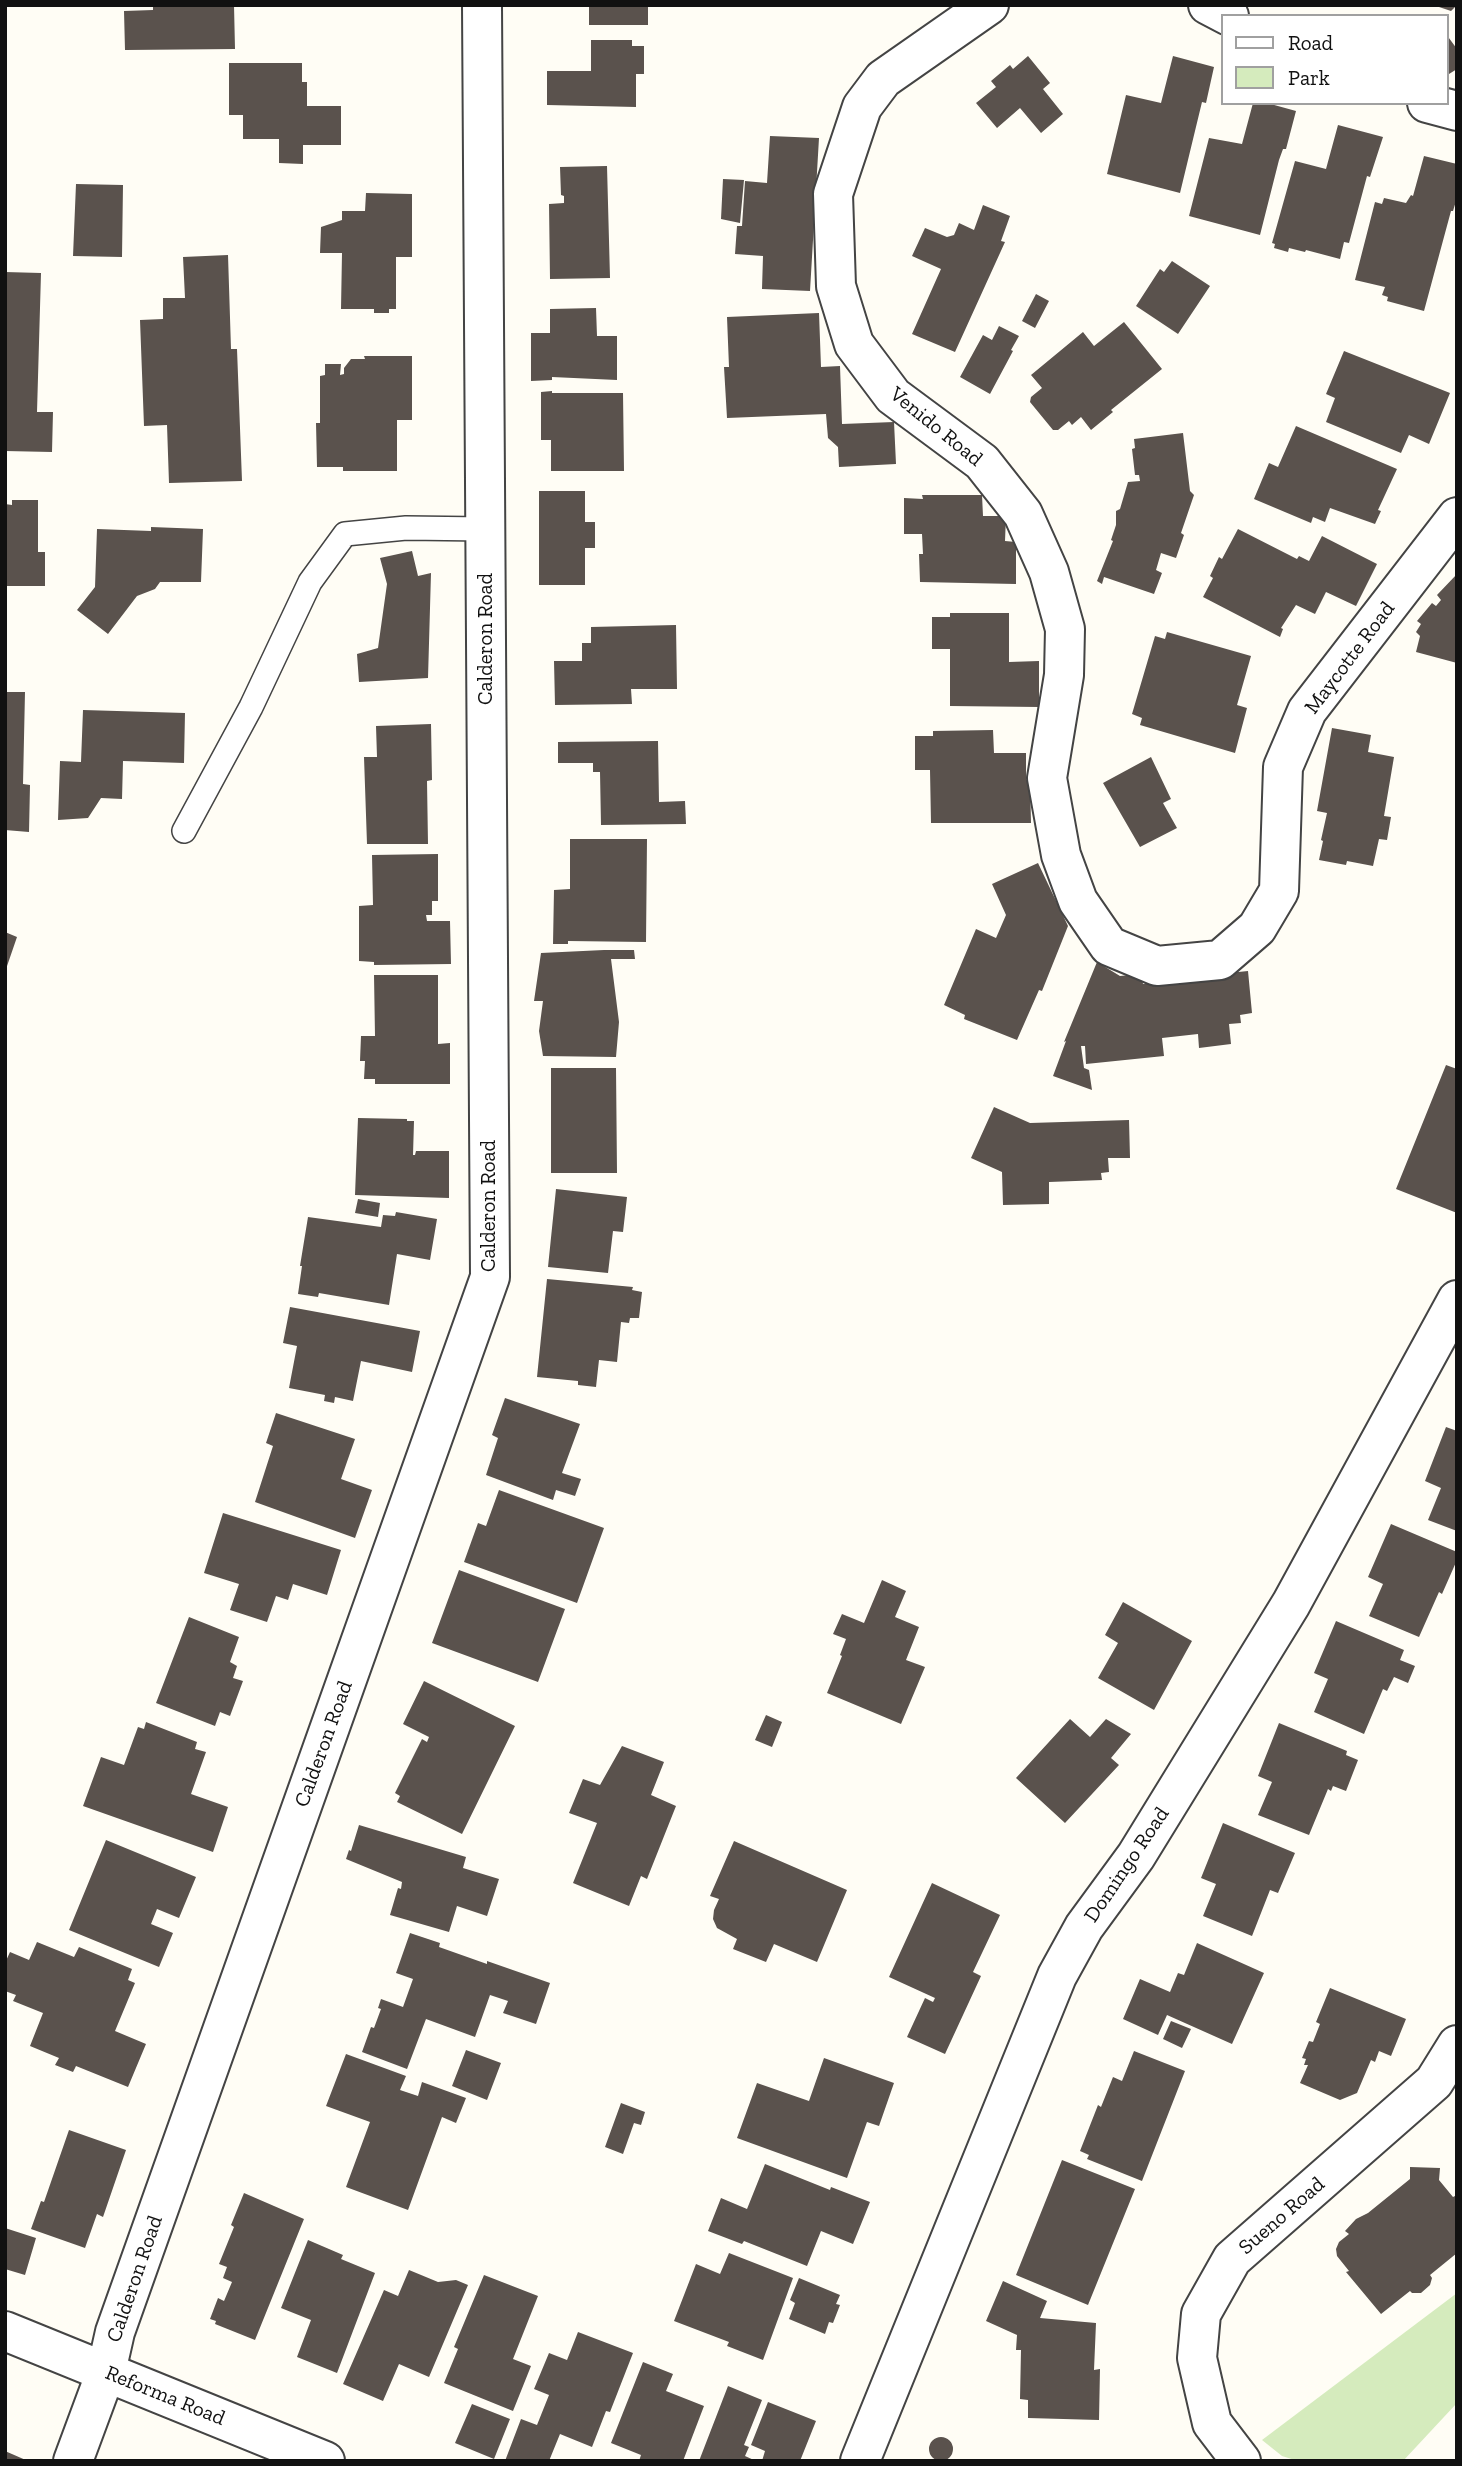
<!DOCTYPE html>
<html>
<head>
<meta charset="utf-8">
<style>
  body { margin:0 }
  #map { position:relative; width:1462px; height:2466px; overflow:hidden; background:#fffdf5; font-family:"Zilla Slab",serif }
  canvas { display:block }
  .frame { position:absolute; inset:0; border:7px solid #111; pointer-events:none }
  .legend { position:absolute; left:1221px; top:14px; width:228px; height:91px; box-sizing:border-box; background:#fff; border:2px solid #a0a0a0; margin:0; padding:9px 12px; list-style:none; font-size:21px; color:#111 }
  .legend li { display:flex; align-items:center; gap:14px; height:35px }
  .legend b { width:35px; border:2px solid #a0a0a0 }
</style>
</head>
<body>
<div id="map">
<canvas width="1462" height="2466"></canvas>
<div class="frame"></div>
<ul class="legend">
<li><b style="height:9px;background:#fff"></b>Road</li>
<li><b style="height:19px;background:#d5ebbd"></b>Park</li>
</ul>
</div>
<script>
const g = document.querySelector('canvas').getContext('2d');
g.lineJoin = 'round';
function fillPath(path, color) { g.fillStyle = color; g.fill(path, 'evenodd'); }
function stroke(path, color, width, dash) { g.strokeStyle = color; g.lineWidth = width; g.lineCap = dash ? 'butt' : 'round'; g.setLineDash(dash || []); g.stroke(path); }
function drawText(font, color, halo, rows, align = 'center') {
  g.font = font + ' "Zilla Slab",serif'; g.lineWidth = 7; g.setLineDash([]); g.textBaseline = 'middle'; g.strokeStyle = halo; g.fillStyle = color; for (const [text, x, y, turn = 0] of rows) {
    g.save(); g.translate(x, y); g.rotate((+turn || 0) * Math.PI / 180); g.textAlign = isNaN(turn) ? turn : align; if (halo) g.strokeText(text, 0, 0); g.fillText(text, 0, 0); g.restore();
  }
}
const green = new Path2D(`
  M1457,2293V2403L1403,2461H1298L1282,2456L1262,2440Z`);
const building = new Path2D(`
  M153,5H234L235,49L125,50L124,11L153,10Z
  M589,5H648V25H589Z
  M1457,5L1451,11L1436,6V5Z
  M1446,34L1457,49V69L1449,74L1446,73Z
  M591,40H632V46H644V74H636V107L547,105V71H591Z
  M1028,56L1050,83L1043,89L1063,114L1041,133L1020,108L997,128L976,103L996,87L991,81L1010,65L1013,69Z
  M1173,56L1214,67L1206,103L1202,102L1180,193L1107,174L1126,95L1161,103Z
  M229,63H302V82H307V106H341V145H303V164L279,163V139H243V115H229Z
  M1253,103H1267L1296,111L1286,149H1283L1279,160L1260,235L1189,216L1209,138L1242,144Z
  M1338,125L1383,137L1370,177L1367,176L1349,243L1344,242L1340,259L1306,250L1305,252L1289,248L1288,252L1274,248L1275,244L1272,243L1295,161L1326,169Z
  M770,136L819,138L810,291L762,289L763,256L735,254L737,226H742L745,181L767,183Z
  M1424,156L1457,164V198L1453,211H1451L1424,311L1387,301L1388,297L1382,295L1385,287L1355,280L1375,202L1382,204L1384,198L1406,203L1411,195L1413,196Z
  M607,166L610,278L550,279L549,204L564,203V196L561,195L560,167Z
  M723,179L744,180L740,223L721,219Z
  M76,184L123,185L122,257L73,256Z
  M366,193L412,194V257H396V309H389V313H374V309H341L342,253H320L321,227L342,220V211H365Z
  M983,205L1010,216L1001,241L1005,242L955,352L912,334L941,269L912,256L925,228L947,237L954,235L959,223L974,230Z
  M228,255L231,349H237L242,481L169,483L167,425L144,426L140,320L163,319V298H185L183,257Z
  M1172,261L1210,286L1178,334L1136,306L1160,269L1164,272Z
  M5,272L41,273L37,412H53L52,452L5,451Z
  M1036,294L1049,301L1035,328L1022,321Z
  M596,308L597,336H617V380L552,377V380L531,381V333H550V309Z
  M819,313L821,367L840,366L842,424L894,422L896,464L839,467L838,447L828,438L826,414L727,418L724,367H729L727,317Z
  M1124,322L1162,369L1111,410L1113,412L1091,430L1081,417L1072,425L1069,421L1058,430H1053L1030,402L1031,397L1042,388L1031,375L1083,332L1094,346Z
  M999,326L1019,336L1011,350L1013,351L990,394L960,377L983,335L992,340Z
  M1344,351L1450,393L1429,444L1409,435L1401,453L1326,422L1335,398L1326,394Z
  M364,356H412V420H397V471H343V467H317L316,423H320V376L325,375V364H341L340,375L344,374V368L351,359H365Z
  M552,391V393H623L624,471H551V440H541V392Z
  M1296,426L1397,469L1378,510L1381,511L1375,524L1330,508L1325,522L1313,517L1311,523L1254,499L1269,463L1278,467Z
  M1183,433L1190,491L1194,495L1181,533L1184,535L1176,558L1161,553L1156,570L1162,573L1154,594L1104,577L1102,584L1097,581L1113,541L1111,540L1116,525V511L1120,509L1128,482L1140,481L1139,475H1135L1132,449L1135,448L1134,439Z
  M539,491H585V522H595V548H585V585H539Z
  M922,495H982L983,516H1006L1005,541L1016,542V584L920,582L919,554H923L922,534H904V498L923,499Z
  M12,500H38V552H45V586H5V504L12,505Z
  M151,527L203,529L201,582H160L155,589L137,596L108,634L77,610L95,587L97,529L151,531Z
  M1238,529L1297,559L1299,556L1309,561L1322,536L1377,564L1356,606L1326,592L1315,614L1296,605L1281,628L1283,629L1280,637L1203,597L1213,578L1210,576L1219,557L1222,559Z
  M412,551L418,576L431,573L428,678L359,682L357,654L378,648L387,584L380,558Z
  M1457,574V663L1416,652L1420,636L1416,632L1421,624L1417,621L1432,603L1436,606L1441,600L1437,595Z
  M950,613H1009V662L1039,661V707L950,706V649H932V617H950Z
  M676,625L677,689H631L632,704L555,705L554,661H582V643H591V627Z
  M1167,632L1251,656L1237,705L1247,708L1235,753L1140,725L1142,718L1132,714L1155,636L1165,639Z
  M5,692H25L23,784L30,785L29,832L5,830Z
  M83,710L185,713L184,763L123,761L122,799L101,798L88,818L58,820L60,761L81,762Z
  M431,724L432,780L427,781L428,844H367L364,757H377L376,726Z
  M1332,728L1371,735L1368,752L1394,757L1384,816L1391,817L1387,840L1379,839L1373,866L1347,861L1346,865L1319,860L1323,841L1321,840L1327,813L1317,811Z
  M993,730L994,753H1026V780L1030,781L1031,823H931L930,770H915V736H933V731Z
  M658,741L659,802L685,801L686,824L601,825L600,772H593V763H558V742Z
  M1151,757L1171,799L1163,803L1177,828L1140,847L1103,783Z
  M570,839H647L646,942L568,941V944H553L554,890L570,889Z
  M438,854V901H432V915H426L427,921H450L451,964L374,965V962L359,961V906L373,905L372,855Z
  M1038,863L1068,926L1042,991L1039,990L1017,1040L964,1019L965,1015L944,1005L976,929L996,938L1006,915L992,884Z
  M5,932L17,937L6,969H5Z
  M604,950H634L635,959H611L619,1022L616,1057L543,1056L539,1031L543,1001H534L541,953Z
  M1097,962L1120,976L1141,974L1143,984L1152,983V981L1248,971L1252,1013L1240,1015L1241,1023L1229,1024L1231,1044L1199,1048L1198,1034L1162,1038L1164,1056L1086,1064L1085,1046H1081L1084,1068L1089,1070L1092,1090L1053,1076L1066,1041L1064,1042Z
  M374,975H438V1044L450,1043V1084H375V1079H364L365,1061H360L361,1036H375Z
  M1446,1065L1457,1069V1213L1396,1189Z
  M551,1068H616L617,1173H551Z
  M994,1107L1030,1123L1129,1120L1130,1158H1108L1109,1172L1101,1173L1102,1180L1049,1182V1204L1003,1205L1002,1172L971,1158Z
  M358,1118L407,1119V1121H414L413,1155H415L416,1151H449V1198L355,1195Z
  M556,1189L627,1197L623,1232L613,1231L608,1273L548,1267Z
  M358,1199L380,1203L378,1217L355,1213Z
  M396,1212L437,1219L430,1260L397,1254L389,1305L319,1293L318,1297L298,1294L302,1266H300L308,1217L381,1227L383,1215L395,1216Z
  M547,1279L633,1287L632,1290L642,1292L639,1318H630L629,1323L621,1322L617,1362L599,1360L596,1387L578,1385V1381L537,1377Z
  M290,1307L420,1331L412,1372L361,1361L353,1401L335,1397L334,1403L324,1401L325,1395L289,1388L297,1346L283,1343Z
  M505,1398L580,1424L562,1473L581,1479L575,1496L556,1490L553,1500L486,1475L498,1438L492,1435Z
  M276,1413L355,1439L341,1479L372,1490L355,1538L255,1502L273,1446L266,1443Z
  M1446,1427L1457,1431V1531L1428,1520L1441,1488L1425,1481Z
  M499,1490L604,1528L577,1603L464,1562L478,1523L486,1526Z
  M223,1513L341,1550L327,1595L293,1584L288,1600L276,1596L267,1622L230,1610L239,1584L204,1573Z
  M1391,1524L1457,1552V1560L1442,1594L1439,1592L1419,1637L1369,1616L1383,1584L1368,1577Z
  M459,1570L565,1609L538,1682L432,1643Z
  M882,1580L906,1591L895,1617L919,1627L906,1660L925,1667L901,1724L827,1693L842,1656L840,1655L846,1639L833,1634L842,1614L864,1623Z
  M1123,1602L1192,1641L1154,1710L1098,1678L1118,1643L1105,1635Z
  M189,1617L239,1637L230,1662L237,1666L233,1678L243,1681L230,1716L220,1712L215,1726L156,1703Z
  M1336,1621L1404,1650L1400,1660L1415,1666L1408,1683L1394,1677L1387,1691L1383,1689L1364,1734L1314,1712L1328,1679L1314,1673Z
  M424,1681L515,1726L462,1834L397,1802L400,1796L395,1793L422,1739L427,1742L429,1737L403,1724Z
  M766,1715L782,1722L772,1747L755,1740Z
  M1070,1719L1090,1737L1106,1719L1131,1734L1111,1758L1119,1765L1065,1823L1016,1778Z
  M146,1722L197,1742L195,1749L206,1752L191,1794L228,1807L213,1852L83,1806L101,1757L124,1765L138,1727L144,1729Z
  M1279,1723L1347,1751L1346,1755L1358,1760L1346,1791L1333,1786L1331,1791L1328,1789L1309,1835L1258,1815L1272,1782L1258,1776Z
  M622,1746L664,1762L651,1795L676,1806L647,1879L641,1876L629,1906L573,1883L597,1823L569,1813L583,1779L600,1785Z
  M1223,1823L1295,1853L1278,1893L1270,1890L1252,1936L1203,1916L1216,1884L1201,1878Z
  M359,1825L466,1857L463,1868L499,1879L487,1916L457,1906L449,1932L390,1915L398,1888L401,1889L402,1882L346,1859L349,1850L351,1851Z
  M106,1840L196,1877L179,1918L157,1909L151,1924L173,1933L159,1967L69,1930Z
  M734,1841L847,1890L817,1962L774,1944L766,1962L733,1949L737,1939L717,1928L713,1919L714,1910L719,1899L710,1896Z
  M932,1883L1000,1915L973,1972L981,1976L945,2054L907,2037L925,1998L933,2002L935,1998L889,1977Z
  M410,1933L440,1943L439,1947L487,1964V1961L550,1983L536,2024L503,2013L508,2001L490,1995L475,2037L426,2019L407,2069L362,2052L371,2027L374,2028L381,2009L378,2008L381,1999L403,2007L413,1979L396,1973Z
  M37,1942L74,1957L79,1947L132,1969L128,1980L135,1983L115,2031L146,2044L128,2087L76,2066L73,2072L55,2065L59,2058L30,2046L43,2013L13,2001L16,1995L5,1991V1963L10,1952L29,1960Z
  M1197,1943L1264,1973L1232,2044L1167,2015L1158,2035L1123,2019L1140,1979L1170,1992L1178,1973L1184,1975Z
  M1330,1988L1406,2019L1391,2056L1379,2051L1375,2062L1371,2060L1357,2093L1340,2100L1300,2083L1308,2065H1304L1306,2059L1302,2058L1309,2041L1313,2042L1320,2024L1316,2022Z
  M1171,2021L1191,2029L1182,2048L1163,2039Z
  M466,2050L501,2063L487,2100L452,2086Z
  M1134,2051L1185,2071L1142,2181L1087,2159L1089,2155L1080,2151L1098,2105L1101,2107L1113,2077L1122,2081Z
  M346,2054L406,2076L400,2090L418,2096L422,2082L466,2098L456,2123L442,2117L408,2210L346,2187L370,2122L326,2106Z
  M824,2058L894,2083L879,2126L867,2122L847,2178L737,2138L757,2083L809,2101Z
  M621,2103L645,2112L641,2125L634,2123L623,2154L605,2147Z
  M69,2130L126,2150L103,2217L97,2214L85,2248L31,2229L41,2201L44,2202Z
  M1062,2160L1135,2189L1088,2305L1016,2275Z
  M765,2164L830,2190L831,2187L870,2202L853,2244L821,2231L807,2266L744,2241L742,2244L708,2231L721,2198L747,2209Z
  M1410,2167L1440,2168L1439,2180L1453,2197L1457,2195V2253L1430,2275L1432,2278L1430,2285L1421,2293H1412L1410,2291L1381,2314L1346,2272L1349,2271L1337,2256L1336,2249L1339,2242L1349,2234L1345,2231L1356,2219L1368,2213L1410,2179Z
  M244,2193L304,2219L255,2340L215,2324L216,2321L210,2319L218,2298L224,2301L232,2282L223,2278L227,2267L219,2264L234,2227L231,2225Z
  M5,2228L36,2238L25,2275L5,2269Z
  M308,2240L343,2255L341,2259L375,2273L337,2373L297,2357L311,2320L281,2308Z
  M729,2253L793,2278L763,2360L727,2346L729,2342L674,2321L696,2264L720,2274Z
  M409,2270L438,2282L456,2280L468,2285L429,2377L399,2364L383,2401L343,2384L384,2290L398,2296Z
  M484,2275L538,2296L513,2359L531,2366L513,2411L444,2383L458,2349L454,2347Z
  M799,2278L840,2295L836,2304L840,2305L833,2323L829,2322L825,2334L789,2319L795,2303L790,2300Z
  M1003,2281L1047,2301L1040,2318L1096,2323L1094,2370L1100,2369L1099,2420L1028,2418V2400L1020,2399L1021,2350H1016L1017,2335L986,2321Z
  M578,2332L633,2353L610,2412L606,2411L592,2447L560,2434L549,2461H505L521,2419L537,2425L549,2395L534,2389L549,2353L567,2360Z
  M643,2362L673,2374L666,2391L704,2406L683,2461H639L641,2455L611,2443Z
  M728,2386L762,2400L744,2445L749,2447L745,2456L756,2461H699Z
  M768,2402L816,2421L800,2461H762L765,2451L751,2445Z
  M472,2404L510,2419L494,2459L455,2443Z
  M929 2449a12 12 0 1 1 24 0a12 12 0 1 1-24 0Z
  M5,2451L28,2461H5Z`);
const service = new Path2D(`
  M184,831L251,707L310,582L345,534L406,528L486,529`);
const minor = new Path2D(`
  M989,5L883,79L862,107L833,194L836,286L854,344L893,396L982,462L1023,514L1049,572L1065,629L1064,675L1047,778L1061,855L1078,901L1109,946L1157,966L1220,960L1257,928L1279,891L1283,767L1307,711L1457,517
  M1208,5L1229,16
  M1427,103L1457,111
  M5,2331L325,2461
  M73,2461L106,2372L115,2332L490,1277L482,5
  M860,2461L1057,1976L1084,1927L1136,1856L1291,1604L1457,1300
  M1241,2461L1212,2423L1197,2358L1201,2314L1232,2259L1434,2082L1457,2045`);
const streetNames = [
  ["Venido Road",936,427,39],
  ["Calderon Road",486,639,-90],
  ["Maycotte Road",1350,658,-53],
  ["Calderon Road",489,1206,-90],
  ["Calderon Road",324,1744,-70],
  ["Domingo Road",1127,1865,-56],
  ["Sueno Road",1282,2216,-41],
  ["Calderon Road",135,2279,-71],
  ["Reforma Road",165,2396,22]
];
fillPath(green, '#d5ebbd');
fillPath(building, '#5a524d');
stroke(service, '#444', 26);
stroke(minor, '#444', 42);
stroke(service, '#fff', 23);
stroke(minor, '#fff', 38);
drawText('21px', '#111', '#fff', streetNames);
</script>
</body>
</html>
